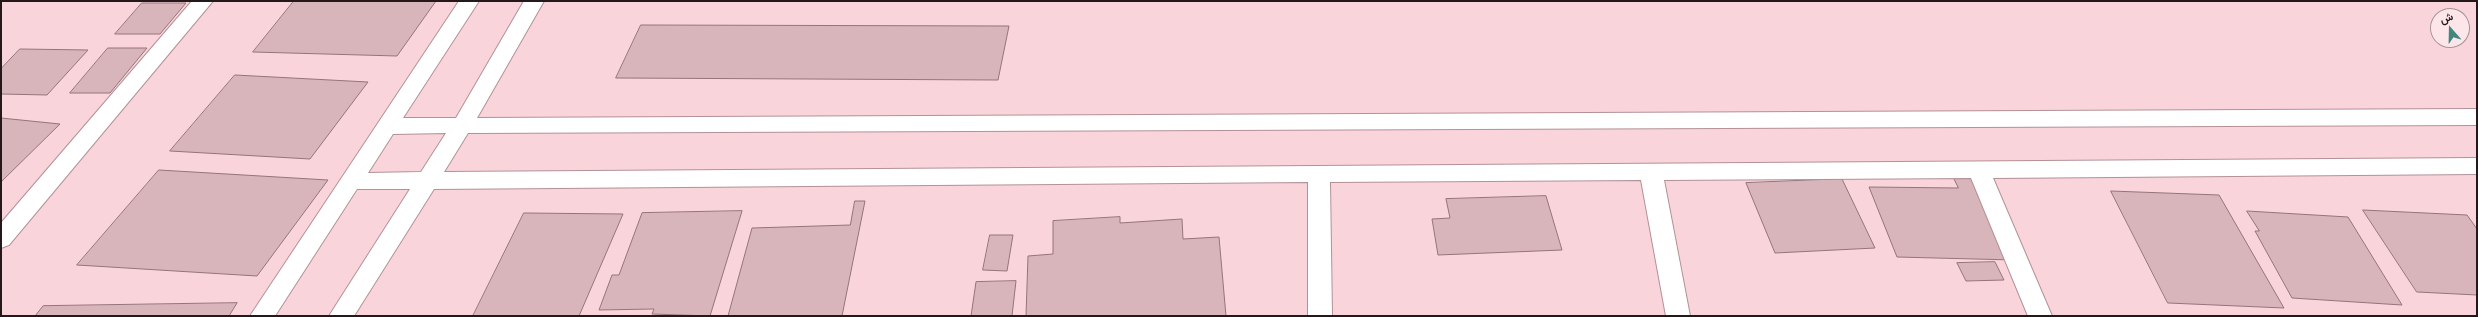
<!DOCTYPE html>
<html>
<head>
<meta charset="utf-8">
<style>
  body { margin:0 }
  #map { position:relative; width:2478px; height:317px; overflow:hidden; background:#f9d4db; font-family:"PT Sans Narrow",Vazirmatn,sans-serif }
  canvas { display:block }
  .frame { position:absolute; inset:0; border:2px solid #25181b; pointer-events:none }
  .north { position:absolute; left:2430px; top:8px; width:40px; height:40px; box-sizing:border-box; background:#fce6ea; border:1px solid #a69497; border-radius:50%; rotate:340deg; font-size:11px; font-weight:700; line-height:16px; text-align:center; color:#25181b }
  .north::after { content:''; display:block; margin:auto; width:14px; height:18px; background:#41877e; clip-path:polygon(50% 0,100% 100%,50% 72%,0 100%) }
</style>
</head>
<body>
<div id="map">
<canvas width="2478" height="317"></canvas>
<div class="frame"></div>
<div class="north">ش</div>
</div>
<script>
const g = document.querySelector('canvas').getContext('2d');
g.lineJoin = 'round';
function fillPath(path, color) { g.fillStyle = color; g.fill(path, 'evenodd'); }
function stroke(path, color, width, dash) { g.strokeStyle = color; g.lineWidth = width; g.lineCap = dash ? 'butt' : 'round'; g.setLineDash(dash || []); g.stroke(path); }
const building = new Path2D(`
  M294,1H436L397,56L253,52Z
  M142,3H186L160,34H115Z
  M641,25L1009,26L998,80L616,78Z
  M108,48H147L110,93H70Z
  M20,49L88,50L47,95L1,94V69Z
  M235,75L368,82L310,159L170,151Z
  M1,118L60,124L1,182Z
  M159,170L328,180L257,276L77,265Z
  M1952,174H1974L2014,260L1897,257L1869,187L1958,188Z
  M1842,179L1875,248L1775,253L1746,183Z
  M2111,191L2219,195L2284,308L2168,303Z
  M1546,196L1562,250L1438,255L1432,219L1450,218L1446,199Z
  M855,201H865L842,316H728L752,228L850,225Z
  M2363,210L2467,215L2477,229V295L2417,292Z
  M742,211L710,316L652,314L654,309L599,310L612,275H619L642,213Z
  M2247,211L2348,217L2402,305L2292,298L2255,231H2259Z
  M524,213L623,214L579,316H473Z
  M1120,217V223L1182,219L1183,239L1219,237L1226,316H1026L1028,256L1053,254V221Z
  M990,235H1013L1007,271L983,270Z
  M1995,262L2004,280L1966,281L1957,263Z
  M1016,281L1012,316H971L976,282Z
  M237,303L229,316H35L43,306Z`);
const minor = new Path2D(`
  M192,1H213L9,245L1,248V223Z
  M459,1H479L403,118H456L524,1H544L477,118L2477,109V125L468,133L444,172L2477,158V174L1993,178L2052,316H2028L1971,178L1664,180L1690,316H1666L1641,180L1330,182L1332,316H1308V182L434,189L354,316H329L410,189H357L275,316H250ZM446,133L421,172L368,173L393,134Z`);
fillPath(building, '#d8b5bb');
stroke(building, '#94747a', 1);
stroke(minor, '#b39197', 2);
fillPath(minor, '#fff');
</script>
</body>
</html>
